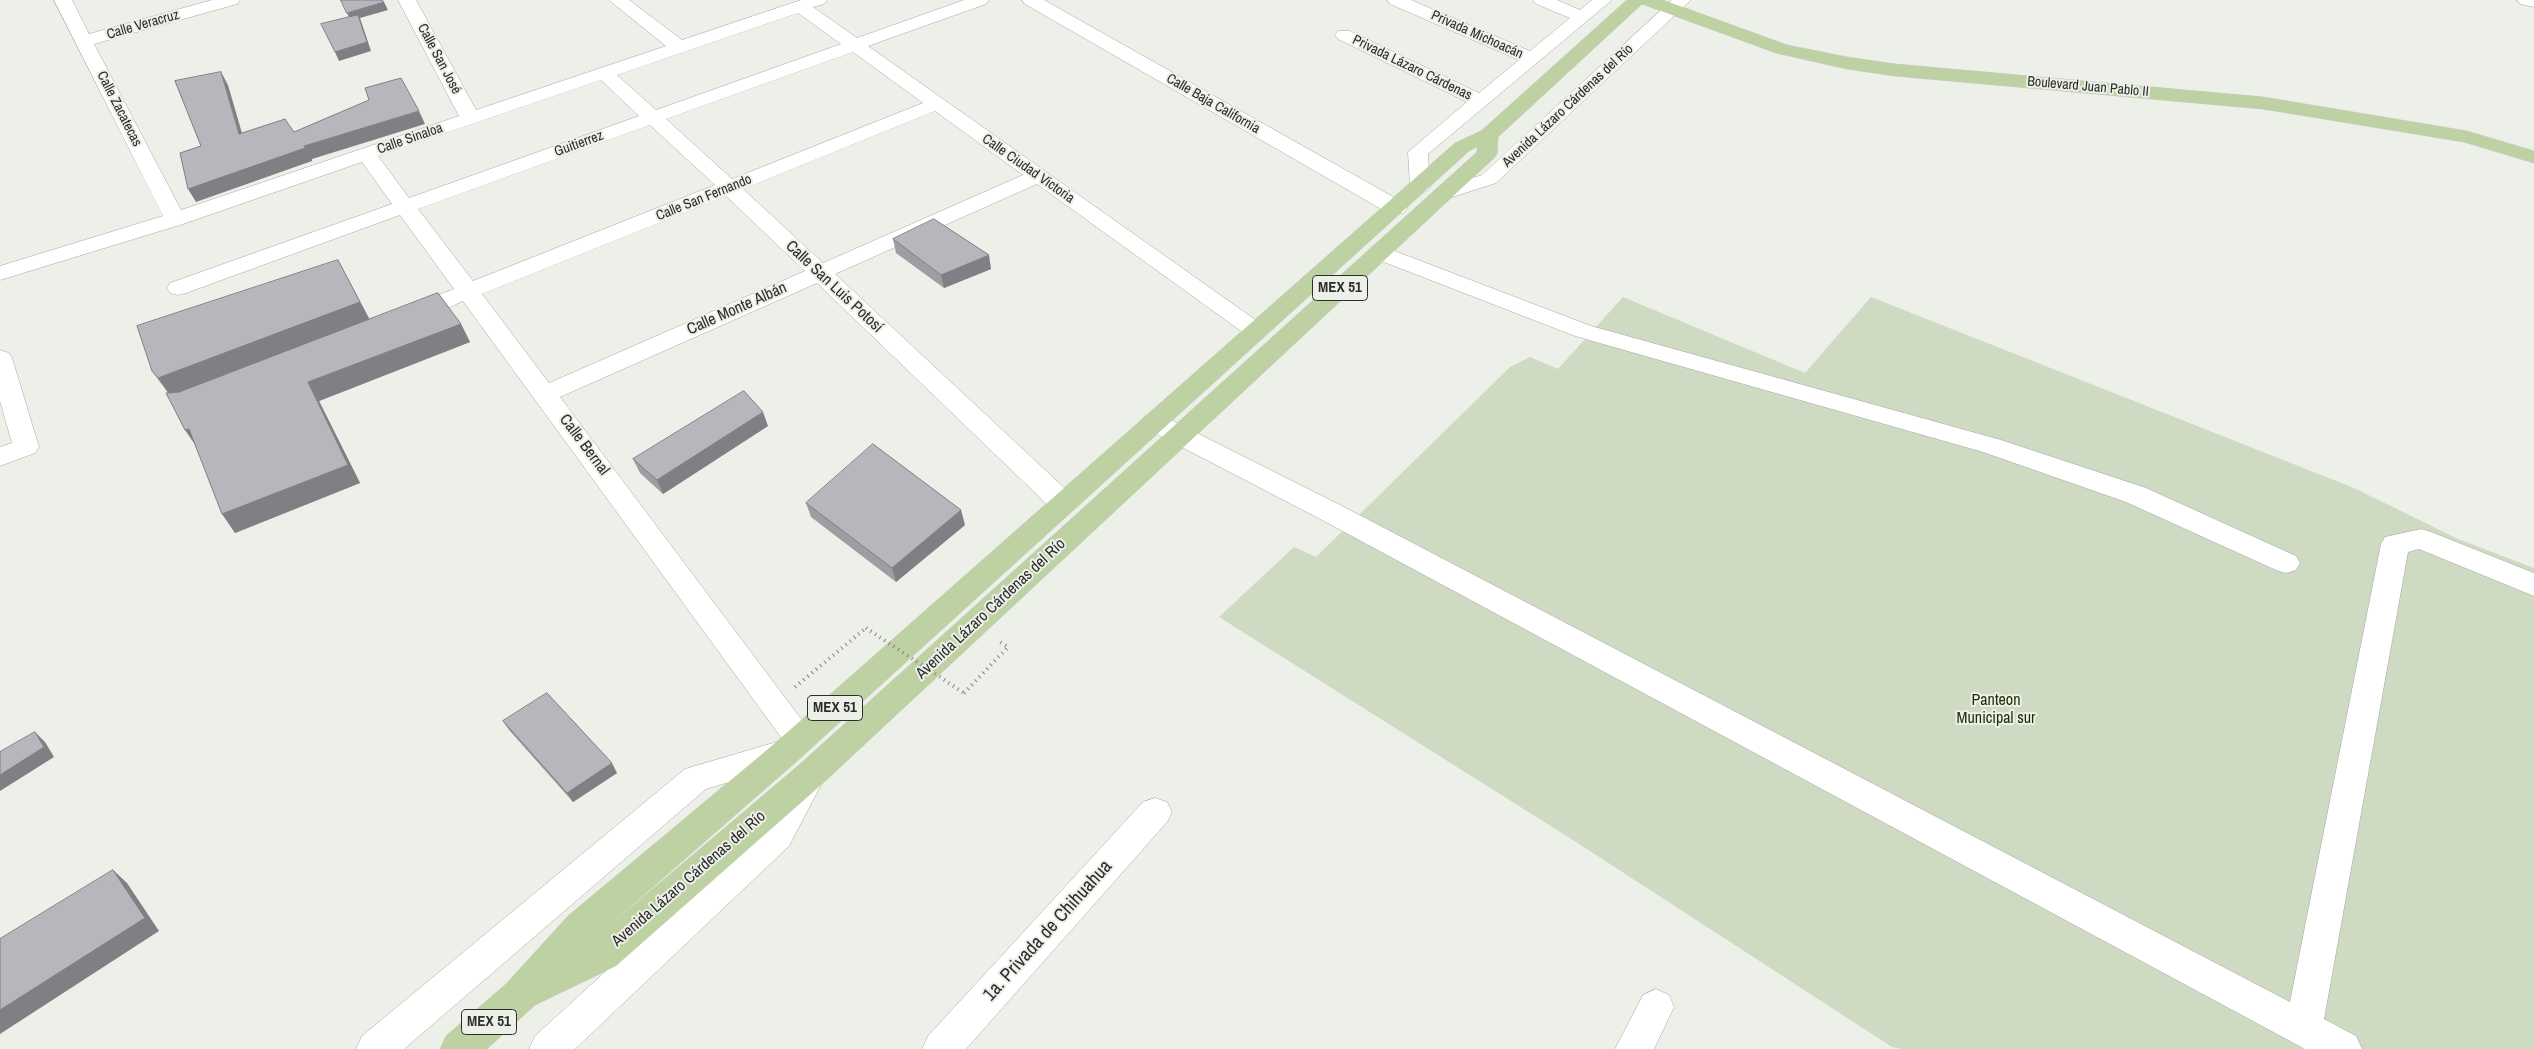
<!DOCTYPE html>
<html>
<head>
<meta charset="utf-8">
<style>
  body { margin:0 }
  canvas { display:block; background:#edefe9 }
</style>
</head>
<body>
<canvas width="2534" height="1049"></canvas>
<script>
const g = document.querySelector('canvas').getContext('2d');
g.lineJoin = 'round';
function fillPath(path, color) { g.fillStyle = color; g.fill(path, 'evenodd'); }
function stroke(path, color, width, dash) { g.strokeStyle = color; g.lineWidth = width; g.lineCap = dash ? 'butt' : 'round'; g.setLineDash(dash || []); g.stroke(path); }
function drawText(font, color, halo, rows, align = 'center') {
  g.font = font + ' "Archivo Narrow",sans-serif'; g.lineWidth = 4; g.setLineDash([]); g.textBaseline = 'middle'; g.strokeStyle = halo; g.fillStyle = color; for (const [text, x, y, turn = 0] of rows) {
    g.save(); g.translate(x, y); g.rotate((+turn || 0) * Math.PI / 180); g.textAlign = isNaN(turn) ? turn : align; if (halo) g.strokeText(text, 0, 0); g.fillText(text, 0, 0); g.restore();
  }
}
const green = new Path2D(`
  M1623,297L1805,373L1871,297L2354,488L2456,538L2534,568V1049H1902L1892,1047L1576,842L1219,617L1294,547L1316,557L1510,367L1530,357L1558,369Z`);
const path = new Path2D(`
  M795,687L866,628
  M964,693L1008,647L997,640`);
const minor = new Path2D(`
  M54,0H72L89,34L212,0H240L237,4L94,44L181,210L459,116L398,0H416L476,110L666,46L609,0H629L682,40L801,0H827L824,4L813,7L857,38L964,0H989L986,4L868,46L1264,326L1268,331L1264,336L1256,338L1248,336L1037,184L835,274L1073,496L1077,503L1073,510L1063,512L1053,510L817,283L560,397L816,739L811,748L800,752L796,762L706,789L404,1049H356L362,1036L685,769L783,740L463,301C445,309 420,325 401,320L397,315L401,310L454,289L400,215L186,293L178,295L170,293L167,288L170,283L392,204L362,162L183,224L0,280V266L163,216ZM798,13L841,44L656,110L617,75ZM853,52L923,103L732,179L666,119ZM601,80L639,116L409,198L378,156ZM935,111L1023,175L823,263L743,189ZM650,125L715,185L473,281L418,209ZM726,196L805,271L549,383L482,294Z
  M1022,0H1044L1404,203L1407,208L1404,213L1396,214L1388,213L1025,4Z
  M1387,0H1411L1530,51L1570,18L1536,4L1533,0H1557L1580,10L1592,0H1612L1428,154L1430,187L1427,191L1420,193L1413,191L1410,187L1408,152L1467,102L1338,39L1335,35L1338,31H1350L1479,93L1519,60L1390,4Z
  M1672,0H1691L1496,183L1443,200L1436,198L1433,194L1436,190L1482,175Z
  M2517,0H2534V7L2520,4Z
  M1379,245L1591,326L2001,440L2146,488L2296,556L2300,563L2296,570L2286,573L2276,570L2126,502L1983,452L1575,336L1371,257L1368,252L1371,247Z
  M0,350L9,353L12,358L39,447L35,453L0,466V447L12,443L0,401Z
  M1154,414L1163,416L1344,507L2290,1002L2381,544L2385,537L2421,529L2431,532L2534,573V596L2419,549L2408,552L2324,1019L2356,1036L2362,1049H2305L1324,521L1145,428L1141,422L1145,416Z
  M808,765L819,769L824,779L789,846L575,1049H529L535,1036L765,826L797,769Z
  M1155,798L1167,802L1172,812L1167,822L966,1049H922L928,1036L1143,802Z
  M1656,989L1669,995L1674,1007L1654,1049H1615L1643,995Z`);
const major = new Path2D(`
  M1627,0H1663L1787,45L1847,57L1895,64L2263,97L2467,131L2534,151V163L2464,142L2263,109L1895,76L1847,69L1776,53L1642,4L1498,137L1497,154L1494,158L821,785L616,966L535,1005L487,1049H440L446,1036L506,984L568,916L774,744L1455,143L1481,131ZM1477,147V152L799,765L590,942L796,762L1469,151Z`);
const pathBridge = new Path2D(`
  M866,628L964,693`);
const wall = new Path2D(`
  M893,239L991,269L944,288L896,253Z
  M370,319L461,324L470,342L319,401L360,483L235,533L195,444L168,393L152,371Z
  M768,426L663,494L640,473L633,459Z
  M806,503L965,525L896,582L811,517Z
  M503,721L617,773L573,802L509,730Z`);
const shadedWall = new Path2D(`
  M384,2L388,10L360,18L371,51L339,61L335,52L351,21L347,13Z
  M221,72L228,85L246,147L239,134Z
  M419,111L425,124L312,159V161L196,202L188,189L304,146Z
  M989,255L991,269L944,288L941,275Z
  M338,260L370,320L171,396L158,378Z
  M461,324L470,342L319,401L360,483L235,533L222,514L308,382Z
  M763,412L768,426L663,494L657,480Z
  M189,429L198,449L185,430Z
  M961,510L965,525L896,582L892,568Z
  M35,732L45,742L54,757L0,791V775Z
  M612,763L617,773L573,802L567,793Z
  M113,870L127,883L159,931L0,1034V1010Z`);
const building = new Path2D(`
  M341,0H382L384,2L347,13Z
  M358,15L367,42L335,52L321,24Z
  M221,72L239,134L285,119L294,132L369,100L365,88L401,78L419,111L304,146L305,148L188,189L180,153L201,146L175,81Z
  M934,219L989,255L941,275L893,239Z
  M338,260L360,302L158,378L152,371L137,326Z
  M438,293L461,324L308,382L348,465L222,514L189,429L185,430L166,393L179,392Z
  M744,391L763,412L657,480L633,459Z
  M873,444L961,510L892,568L806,503Z
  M547,693L612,763L567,793L503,721Z
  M35,732L44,747L0,775V752Z
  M113,870L145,918L0,1010V939Z`);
const farStreetnames = [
  ["Calle Veracruz",143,25,-16],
  ["Privada Michoacán",1477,35,24],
  ["Calle San José",439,59,62],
  ["Privada Lázaro Cárdenas",1412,68,26],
  ["Boulevard Juan Pablo II",2088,87,5],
  ["Calle Baja California",1213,104,30],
  ["Avenida Lázaro Cárdenas del Río",1568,106,-43],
  ["Calle Zacatecas",119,109,63],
  ["Calle Sinaloa",410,139,-19],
  ["Guitierrez",579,144,-20],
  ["Calle Ciudad Victoria",1028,169,35],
  ["Calle San Fernando",704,198,-22]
];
const shields = [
  [1340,288,55],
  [835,708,55],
  [489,1022,55]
];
const shieldNames = [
  ["MEX 51",1340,288],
  ["MEX 51",835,708],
  ["MEX 51",489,1022]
];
const streetNames = [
  ["Calle San Luis Potosí",834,287,43],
  ["Calle Monte Albán",737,309,-24],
  ["Calle Bernal",584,445,53],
  ["Avenida Lázaro Cárdenas del Río",991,609,-43],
  ["Avenida Lázaro Cárdenas del Río",689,879,-41]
];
const parkNames = [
  ["Panteon",1996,701],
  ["Municipal sur",1996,719]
];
const nearStreetnames = [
  ["1a. Privada de Chihuahua",1048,931,-48]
];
fillPath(green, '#cfdac3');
stroke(minor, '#a5a8a2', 1);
stroke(major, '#cccdcc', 1);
stroke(path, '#838581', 4, [1, 4.5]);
fillPath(minor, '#fff');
fillPath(major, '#bed1a3');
stroke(pathBridge, '#838581', 4, [1, 4.5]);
fillPath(wall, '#9d9da2');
fillPath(shadedWall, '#7f7f84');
fillPath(building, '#b6b6bc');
stroke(building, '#7f7f84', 1);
drawText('14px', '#2c2d2a', '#edefe9', farStreetnames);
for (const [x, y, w] of shields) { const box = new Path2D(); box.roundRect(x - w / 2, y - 12.5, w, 25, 4); g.fillStyle = '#edefe9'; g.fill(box); stroke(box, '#2c2d2a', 1); }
drawText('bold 15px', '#2c2d2a', null, shieldNames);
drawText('16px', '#2c2d2a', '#edefe9', streetNames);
drawText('16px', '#203001', '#edefe9', parkNames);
drawText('19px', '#2c2d2a', '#edefe9', nearStreetnames);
</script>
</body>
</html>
